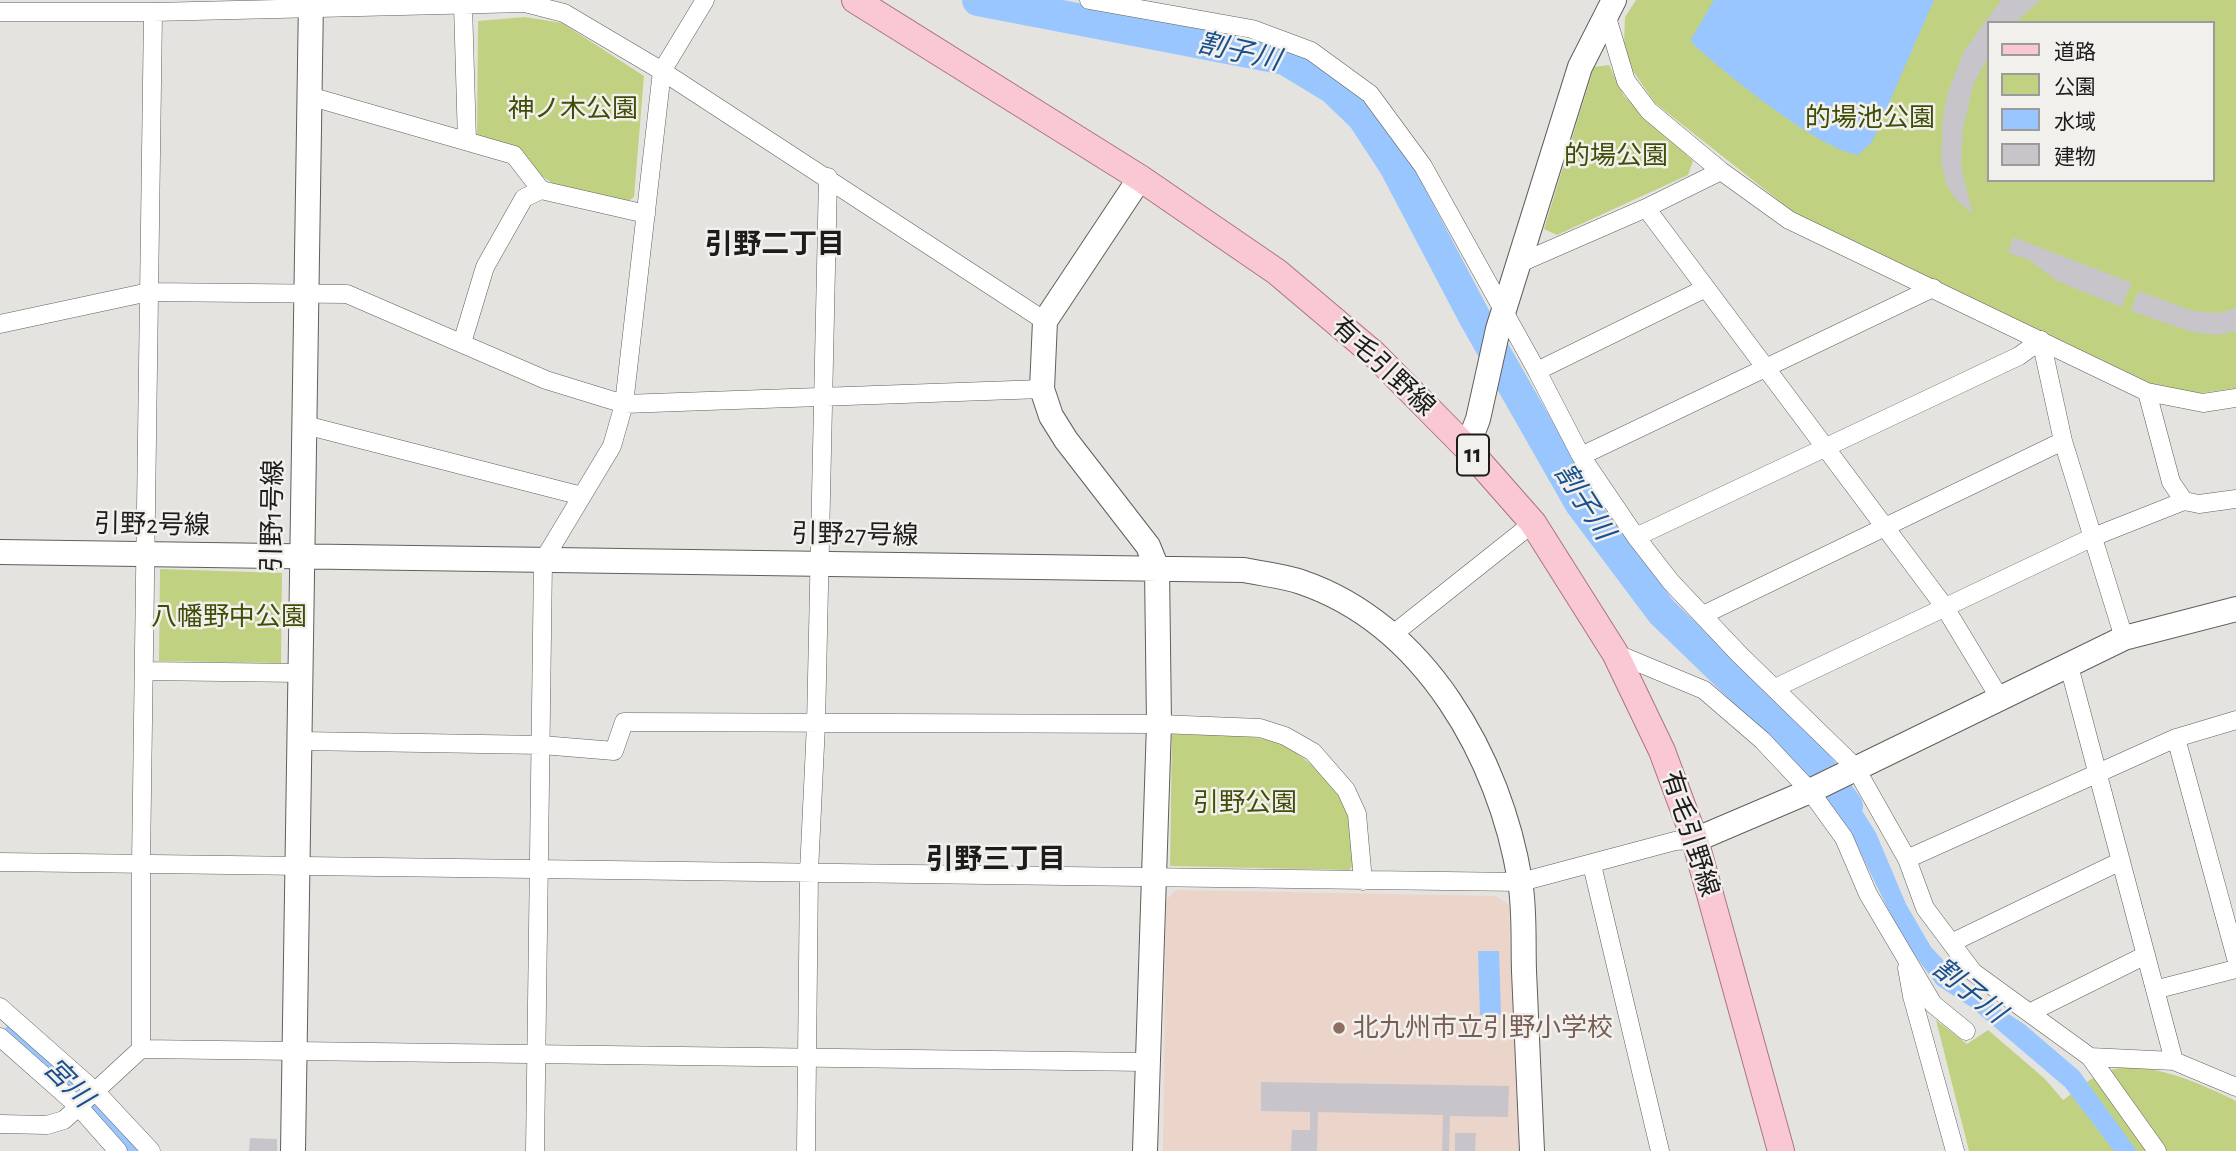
<!DOCTYPE html>
<html>
<head>
<meta charset="utf-8">
<style>
  body { margin:0 }
  #map { position:relative; width:2236px; height:1151px; overflow:hidden; background:#e5e3e0; font-family:"Alegreya Sans","Noto Sans JP",sans-serif }
  canvas { display:block }
  .legend { position:absolute; left:1987px; top:21px; width:228px; height:161px; box-sizing:border-box; background:#f2f0ed; border:2px solid #9d9b99; margin:0; padding:9px 12px; list-style:none; font-size:21px; color:#1d1c1b }
  .legend li { display:flex; align-items:center; gap:14px; height:35px }
  .legend b { width:35px; border:2px solid #9d9b99 }
</style>
</head>
<body>
<div id="map">
<canvas width="2236" height="1151"></canvas>
<ul class="legend">
<li><b style="height:9px;background:#fac8d3"></b>道路</li>
<li><b style="height:19px;background:#c0d281"></b>公園</li>
<li><b style="height:19px;background:#99c6fe"></b>水域</li>
<li><b style="height:19px;background:#c7c5c9"></b>建物</li>
</ul>
</div>
<script>
const g = document.querySelector('canvas').getContext('2d');
g.lineJoin = 'round';
function fillPath(path, color) { g.fillStyle = color; g.fill(path, 'evenodd'); }
function stroke(path, color, width, dash) { g.strokeStyle = color; g.lineWidth = width; g.lineCap = dash ? 'butt' : 'round'; g.setLineDash(dash || []); g.stroke(path); }
function drawText(font, color, halo, rows, align = 'center') {
  g.font = font + ' "Alegreya Sans","Noto Sans JP",sans-serif'; g.lineWidth = 5; g.setLineDash([]); g.textBaseline = 'middle'; g.strokeStyle = halo; g.fillStyle = color; for (const [text, x, y, turn = 0] of rows) {
    g.save(); g.translate(x, y); g.rotate((+turn || 0) * Math.PI / 180); g.textAlign = isNaN(turn) ? turn : align; if (halo) g.strokeText(text, 0, 0); g.fillText(text, 0, 0); g.restore();
  }
}
const education = new Path2D(`
  M1176,890L1496,896L1509,905L1519,1151H1163L1166,900Z`);
const green = new Path2D(`
  M1636,0H2236V388L2195,394L2151,387L1797,215L1655,103L1631,68L1624,44L1625,17ZM1989,23H2213V180H1989Z
  M525,17L562,23L644,76L634,197L626,203L554,184L538,174L518,147L477,136L478,21Z
  M1609,65L1624,96L1693,161L1688,175L1557,235L1544,229L1594,67Z
  M160,569L282,573L281,663L159,661Z
  M1172,734C1205,736 1242,732 1274,742C1302,751 1339,786 1348,816C1352,831 1352,848 1354,864L1349,870L1170,866Z
  M1936,1020L1967,1044L1988,1030L2044,1078L2063,1100C2076,1091 2090,1078 2104,1072C2144,1057 2201,1084 2236,1101V1151H1969Z`);
const water = new Path2D(`
  M1714,0H1934L1872,142L1858,155C1820,150 1720,70 1690,41Z
  M1848,788L1876,833L1906,904L1931,947L1972,991L2024,1024L2079,1071L2137,1151H2114L2065,1087L1971,1007L1937,985L1902,938L1850,831L1826,797Z
  M1478,951H1499L1501,1015H1480Z`);
const river = new Path2D(`
  M978,0L1285,59L1333,88L1363,117L1395,166L1475,318L1581,504L1662,612L1811,756L1847,806
  M20,1035L73,1085L132,1151`);
const building = new Path2D(`
  M2001,0H2040L2015,23H1989V55L1973,85L1963,129L1961,165L1972,213L1957,201L1947,186L1941,162L1943,116L1948,92L1964,51Z
  M2013,237L2132,283L2121,307L2057,281L2028,259L2008,253Z
  M2138,291L2193,311L2220,313L2236,308V331L2218,335L2192,332L2131,311Z
  M1261,1082L1509,1086L1508,1117L1450,1116L1449,1151H1442L1443,1115L1318,1112L1317,1151H1291L1292,1130H1310V1112L1261,1111Z
  M1455,1133H1476L1475,1151H1455Z
  M250,1138L277,1139V1151H249Z`);
const street = new Path2D(`
  M1089,0L1252,29L1311,51L1370,94L1423,166L1537,371L1581,456L1636,537L1671,582L1739,654L1855,767L1907,859L1925,908L1973,972L2090,1057L2157,1151
  M463,5L467,141
  M0,12H153L525,3L564,13L662,71L1045,321
  M1606,14L1626,81L1649,111L1721,171L1789,220L2147,392L2203,403L2236,398
  M309,96L514,155L541,190L646,214
  M1646,208L1944,606L1999,697
  M1520,263L1646,208L1721,171
  M0,324L149,292L347,294L546,380L624,404L1042,389
  M462,343L485,267L524,198L541,190
  M1537,371L1706,288
  M2147,392L2171,482L2184,501L2199,504L2236,499
  M305,425L582,496
  M1581,456L1933,288
  M1636,537L2019,356L2041,340L2063,441L2124,638
  M1703,615L2063,441
  M1392,635L1533,523
  M1615,653L1704,690L1762,740L1810,791L1844,838L1868,894L1933,1004L1966,1031
  M2069,666L2174,1061
  M144,671L300,673
  M1775,688L2093,537L2184,501
  M2176,738L2236,958
  M301,741L542,745L614,751L624,722L1159,724L1260,728L1285,736L1313,752L1346,790L1357,814L1363,881
  M1907,859L2176,738L2236,720
  M0,862L1521,882L1675,841L1695,840
  M1592,865L1660,1151
  M1951,943L2121,861
  M1907,968L1912,996L1955,1151
  M2158,989L2236,969
  M0,1007L95,1091L151,1151
  M2031,1012L2146,955
  M0,1037L78,1106L118,1151
  M141,1049L1146,1062
  M2090,1057L2174,1061L2236,1087
  M0,1124L47,1125L64,1120L141,1049V863L153,12
  M535,1151L543,561L612,446L624,404L662,71L705,0
  M806,1151L809,872L816,724L828,177`);
const secondary = new Path2D(`
  M1140,178L1045,321L1042,389L1051,416L1066,440L1148,546L1157,568L1159,724L1145,1151
  M1467,448L1478,419L1498,329L1580,67L1614,0
  M0,552L1244,570C1263,574 1284,576 1301,582C1425,624 1500,758 1520,881C1525,910 1523,941 1524,971C1527,1031 1529,1091 1532,1151
  M1695,840L1810,791L2124,638L2236,609
  M293,1151L311,0`);
const primary = new Path2D(`
  M855,0L1140,178L1277,272L1374,354L1467,448L1533,523L1615,653L1662,751L1695,840L1781,1151`);
const markers = [
  [1339,1028,7,"#8d6e63"]
];
const shields = [
  [1473,455,32]
];
const shieldNames = [
  ["11",1473,455]
];
const parkNames = [
  ["神ノ木公園",573,109],
  ["的場池公園",1870,118],
  ["的場公園",1616,156],
  ["八幡野中公園",229,617],
  ["引野公園",1245,803]
];
const streetNames = [
  ["有毛引野線",1383,367,43],
  ["引野1号線",273,516,-89],
  ["引野2号線",152,525,1],
  ["引野27号線",855,535,1],
  ["有毛引野線",1690,834,72]
];
const educationNames = [
  ["北九州市立引野小学校",1353,1028]
];
const waterNames = [
  ["割子川",1239,52,13],
  ["割子川",1584,502,57],
  ["割子川",1969,991,39],
  ["宮川",68,1083,45]
];
const neighbourhoodNames = [
  ["引野二丁目",775,245],
  ["引野三丁目",996,860]
];
fillPath(education, '#ebd4c9');
fillPath(green, '#c0d281');
fillPath(water, '#99c6fe');
stroke(river, '#99c6fe', 32);
fillPath(building, '#c7c5c9');
stroke(street, '#605f5c', 19);
stroke(secondary, '#605f5c', 26);
stroke(primary, '#aa747f', 28);
stroke(street, '#fff', 18);
stroke(secondary, '#fff', 24);
stroke(primary, '#fac8d3', 26);
for (const [x, y, r, color] of markers) { const dot = new Path2D(); dot.arc(x, y, r, 0, 2 * Math.PI); g.fillStyle = color; g.fill(dot); stroke(dot, '#f2f0ed', 2.5); }
for (const [x, y, w] of shields) { const box = new Path2D(); box.roundRect(x - w / 2, y - 20.5, w, 41, 5); g.fillStyle = '#f2f0ed'; g.fill(box); stroke(box, '#1d1c1b', 2); }
drawText('bold 24px', '#1d1c1b', null, shieldNames);
drawText('26px', '#414c07', '#f2f0ed', parkNames);
drawText('26px', '#1d1c1b', '#f2f0ed', streetNames);
drawText('26px', '#785e54', '#f2f0ed', educationNames, 'left');
drawText('italic 28px', '#18508e', '#f2f0ed', waterNames);
drawText('bold 28px', '#1d1c1b', '#f2f0ed', neighbourhoodNames);
</script>
</body>
</html>
